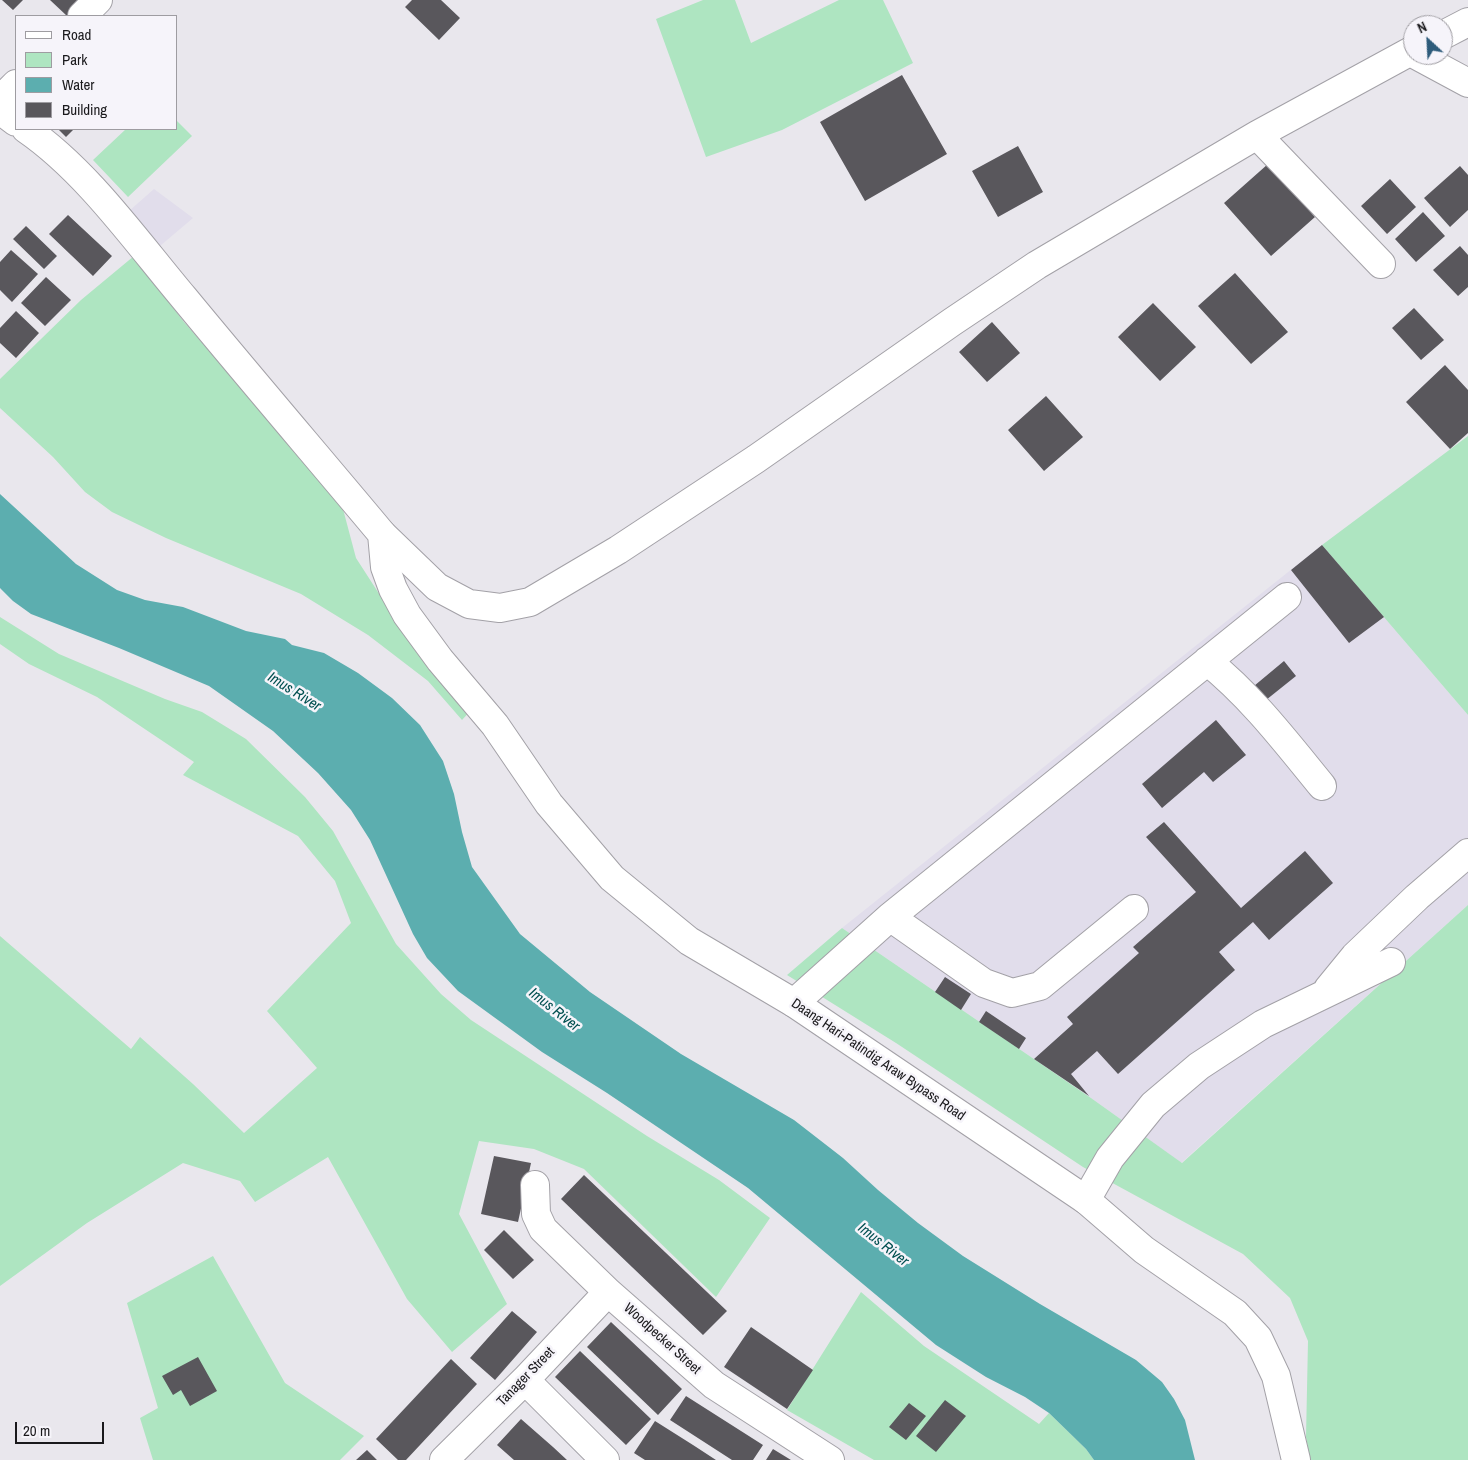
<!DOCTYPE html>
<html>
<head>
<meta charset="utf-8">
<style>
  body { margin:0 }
  #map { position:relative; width:1468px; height:1460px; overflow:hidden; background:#e9e7ed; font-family:"Archivo Narrow",sans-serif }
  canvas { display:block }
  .legend { position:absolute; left:15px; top:15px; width:162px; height:115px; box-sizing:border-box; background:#f6f4fa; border:1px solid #9e9ca1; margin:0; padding:6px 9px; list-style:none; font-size:15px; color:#1a191c }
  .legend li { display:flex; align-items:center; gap:10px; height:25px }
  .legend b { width:25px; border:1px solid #9e9ca1 }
  .north { position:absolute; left:1403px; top:15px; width:50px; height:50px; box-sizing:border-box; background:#f6f4fa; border:1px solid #9e9ca1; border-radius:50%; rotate:335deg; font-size:14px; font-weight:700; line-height:20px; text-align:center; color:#1a191c }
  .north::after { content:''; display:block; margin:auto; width:18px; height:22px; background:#2e5c7b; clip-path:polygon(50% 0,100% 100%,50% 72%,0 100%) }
  .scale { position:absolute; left:15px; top:1422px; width:89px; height:22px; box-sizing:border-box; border:2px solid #1a191c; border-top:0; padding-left:6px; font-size:15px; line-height:18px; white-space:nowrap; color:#1a191c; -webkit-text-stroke:4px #f6f4fa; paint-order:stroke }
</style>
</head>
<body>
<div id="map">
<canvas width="1468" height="1460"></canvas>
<ul class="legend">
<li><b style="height:6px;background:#fff"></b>Road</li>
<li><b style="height:14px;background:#aee5c1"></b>Park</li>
<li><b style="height:14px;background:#5caeaf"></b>Water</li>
<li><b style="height:14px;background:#59575c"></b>Building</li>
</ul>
<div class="north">N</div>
<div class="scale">20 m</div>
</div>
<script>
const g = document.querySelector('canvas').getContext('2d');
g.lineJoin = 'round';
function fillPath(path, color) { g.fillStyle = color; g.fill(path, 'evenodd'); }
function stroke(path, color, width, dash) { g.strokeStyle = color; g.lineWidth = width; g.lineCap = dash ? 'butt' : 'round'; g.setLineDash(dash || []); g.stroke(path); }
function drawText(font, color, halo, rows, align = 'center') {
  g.font = font + ' "Archivo Narrow",sans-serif'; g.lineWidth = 5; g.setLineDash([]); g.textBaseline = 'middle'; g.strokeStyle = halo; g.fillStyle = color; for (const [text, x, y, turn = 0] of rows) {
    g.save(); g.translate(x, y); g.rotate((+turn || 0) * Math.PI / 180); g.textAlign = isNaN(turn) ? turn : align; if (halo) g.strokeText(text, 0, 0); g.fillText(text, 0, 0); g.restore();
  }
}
const built = new Path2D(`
  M154,189L193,218L160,246L129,211Z
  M1322,545L1468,715V905L1181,1163L1091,1098L842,928Z`);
const green = new Path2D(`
  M703,0H735L751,43L839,0H883L913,63L782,130L706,157L656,19Z
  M176,120L192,136L128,197L93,160L126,129H176Z
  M134,256L184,322L268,418L339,494L356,558L405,634L475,706L462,720L428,681L368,635L301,594L166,538L112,512L85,492L53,457L0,408V379L81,300Z
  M1468,436V715L1322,545Z
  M0,617L59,654L165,699L202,712L246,739L305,797L333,831L396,944L441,994L471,1020L647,1136L719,1180L770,1218L716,1297L584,1169L534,1149L479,1141L459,1214L507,1304L452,1352L407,1299L328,1157L255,1202L240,1181L183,1163L87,1223L0,1286V936L131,1049L140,1037L193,1084L244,1133L317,1068L267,1011L351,923L335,881L298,836L183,775L194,762L97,697L29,664L0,644Z
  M1468,905V1460H1310L1306,1437L1308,1341L1290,1298L1243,1254L1083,1167L896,1043L787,975L842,928L1091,1098L1182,1163Z
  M213,1256L285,1383L364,1436L340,1460H153L140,1418L158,1408L127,1303Z
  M861,1292L924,1346L1039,1424L1049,1413L1086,1449L1094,1460H874L787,1410Z`);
const water = new Path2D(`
  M0,494L76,564L117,590L145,600L183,607L246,631L285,639L292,645L324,653L358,673L392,698L420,725L443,761L454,794L462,832L472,867L520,934L590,992L681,1054L794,1120L843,1158L878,1190L918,1223L963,1256L1040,1304L1136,1360L1162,1382L1174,1399L1185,1420L1195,1460H1094L1086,1449L1049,1413L1025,1397L986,1377L936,1345L748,1188L607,1093L542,1052L458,991L427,958L413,934L370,840L351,810L318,773L273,731L209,686L119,648L31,614L13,601L0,588Z`);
const building = new Path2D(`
  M2,0H23L13,10Z
  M50,0H87L71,16H67Z
  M412,0H441L460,18L439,40L405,7Z
  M902,75L947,154L865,201L820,122Z
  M58,129H74L66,137Z
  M1018,146L1043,192L998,217L972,171Z
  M1268,164L1315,217L1271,256L1224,203Z
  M1460,166L1468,175V210L1450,227L1424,198Z
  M1390,179L1416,207L1387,234L1361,206Z
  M1423,212L1445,236L1416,262L1395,239Z
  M68,215L112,256L93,276L49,234Z
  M26,226L57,256L44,269L13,239Z
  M1460,246L1468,255V287L1458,296L1433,270Z
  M11,250L38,274L12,302L0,290V262Z
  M1235,273L1288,332L1251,364L1198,306Z
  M46,277L71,300L45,326L21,303Z
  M1153,303L1196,347L1160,381L1118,337Z
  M1414,308L1444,340L1421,360L1392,328Z
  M16,311L39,333L16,358L0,343V328Z
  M992,322L1020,353L987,382L959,352Z
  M1445,365L1468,390V433L1450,449L1406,402Z
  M1046,396L1083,437L1044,471L1008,430Z
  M1322,545L1384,617L1349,643L1291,570Z
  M1284,661L1296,676L1266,700L1254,686Z
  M1216,720L1246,755L1213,782L1204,772L1162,808L1142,784Z
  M1164,822L1241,908L1305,851L1333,883L1269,940L1253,922L1219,952L1235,970L1118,1074L1097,1051L1071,1074L1089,1096L1034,1059L1073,1024L1067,1017L1139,953L1133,947L1196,892L1146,837Z
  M945,977L971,994L961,1010L935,992Z
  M986,1011L1026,1038L1019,1049L979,1022Z
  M494,1156L531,1163L518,1222L481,1214Z
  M584,1175L727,1311L703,1335L561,1199Z
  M504,1230L534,1260L513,1279L484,1250Z
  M512,1311L537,1332L495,1380L470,1358Z
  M611,1322L682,1389L658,1415L587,1347Z
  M751,1327L813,1370L787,1409L724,1367Z
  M580,1351L651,1419L626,1445L555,1377Z
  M198,1357L217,1391L190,1406L181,1390L173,1395L162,1376Z
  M451,1359L477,1384L406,1460H398L376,1439Z
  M686,1396L763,1445L753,1460H732L670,1420Z
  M945,1400L966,1416L936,1452L916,1436Z
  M909,1403L926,1416L906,1440L889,1427Z
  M521,1419L553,1447L567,1460H514L497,1445Z
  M655,1421L693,1445L716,1460H645L634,1453Z
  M773,1449L791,1460H766Z
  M367,1450L377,1460H356Z`);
const minor = new Path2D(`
  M82,16L98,0
  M1443,35L1468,22
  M1416,55L1468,83
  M0,100L16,84
  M1257,135L1381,264
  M382,534L437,587L469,604L500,608L530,602L618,550L756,459L952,322L1037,265L1257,135L1413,50
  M1207,661C1251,696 1286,742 1322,786
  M890,917L984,983L1012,993L1040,986L1134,909
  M1328,989L1355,956L1417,897L1468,853
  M794,1003L890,917L1287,597
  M535,1185L536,1214L543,1229L608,1292L714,1385L830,1460
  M1086,1200L1110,1158L1153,1105L1199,1066L1263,1024L1391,962
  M525,1380L605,1460
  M444,1460L525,1380L608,1292`);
const major = new Path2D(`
  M0,110L16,122
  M26,129C87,171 136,241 184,298C249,377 316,455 382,534L385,567L393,589L407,615L440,660L495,725L549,804L612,878L689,941L794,1003L1086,1200L1144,1250L1235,1313L1258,1338L1276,1376L1296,1460`);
const streetNames = [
  ["Daang Hari-Patindig Araw Bypass Road",878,1060,34],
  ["Woodpecker Street",662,1339,42],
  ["Tanager Street",526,1377,-46]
];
const waterNames = [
  ["Imus River",294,692,32],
  ["Imus River",554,1010,38],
  ["Imus River",883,1245,38]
];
fillPath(built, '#e1ddeb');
fillPath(green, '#aee5c1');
fillPath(water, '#5caeaf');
fillPath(building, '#59575c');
stroke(minor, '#a3a1a7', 30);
stroke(major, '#a3a1a7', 30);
stroke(minor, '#fff', 28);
stroke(major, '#fff', 28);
drawText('14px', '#1a191c', '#f6f4fa', streetNames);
drawText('italic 15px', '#004f50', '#f6f4fa', waterNames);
</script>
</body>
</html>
